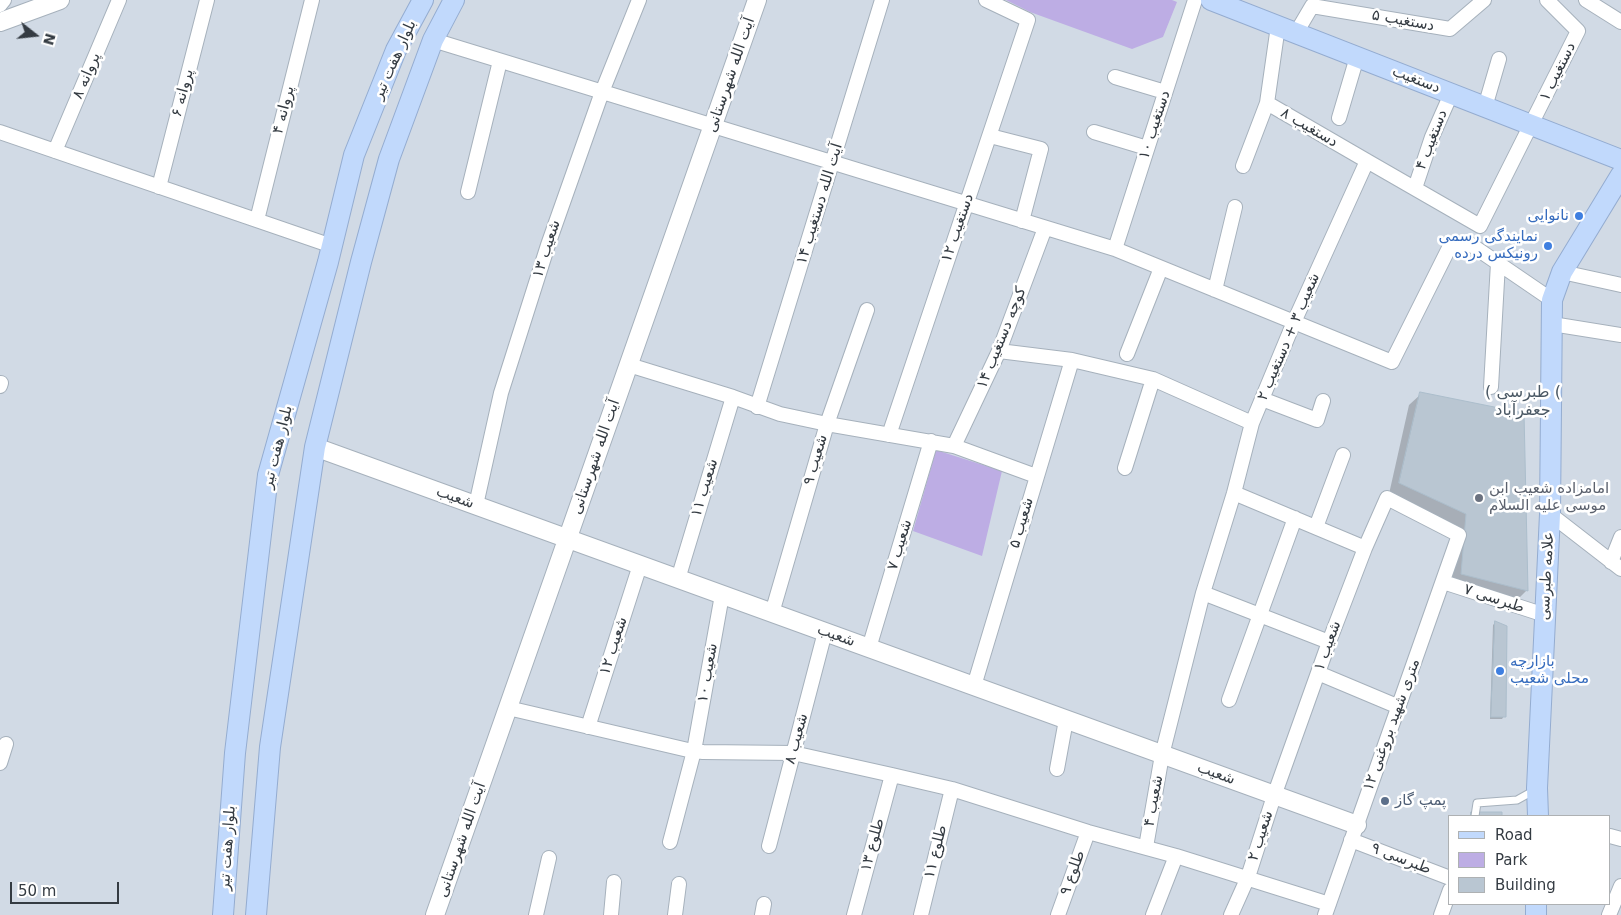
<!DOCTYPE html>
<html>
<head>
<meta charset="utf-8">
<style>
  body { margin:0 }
  #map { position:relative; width:1621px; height:915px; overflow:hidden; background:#e3e9f1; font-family:"DejaVu Sans",sans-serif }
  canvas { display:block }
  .legend { position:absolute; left:1448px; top:815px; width:162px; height:90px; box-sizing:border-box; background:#fff; border:1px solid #aeb1b3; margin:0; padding:6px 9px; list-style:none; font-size:15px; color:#343b42 }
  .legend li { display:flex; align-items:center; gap:10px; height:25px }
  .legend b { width:25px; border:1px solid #aeb1b3 }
  .north { position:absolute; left:10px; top:10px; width:50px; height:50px; -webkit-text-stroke:4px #fff; paint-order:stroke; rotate:106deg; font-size:14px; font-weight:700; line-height:20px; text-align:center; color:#343b42 }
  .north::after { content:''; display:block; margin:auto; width:18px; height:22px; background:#343b42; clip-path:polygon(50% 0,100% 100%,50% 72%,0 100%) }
  .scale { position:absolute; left:10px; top:882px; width:109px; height:22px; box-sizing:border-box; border:2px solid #343b42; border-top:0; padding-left:6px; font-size:15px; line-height:18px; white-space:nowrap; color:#343b42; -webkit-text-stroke:4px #fff; paint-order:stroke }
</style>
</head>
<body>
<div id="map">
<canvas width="1621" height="915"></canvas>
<ul class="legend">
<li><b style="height:6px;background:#c1d9fc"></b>Road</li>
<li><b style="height:14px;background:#bdade4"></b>Park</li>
<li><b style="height:14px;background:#b9c6d2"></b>Building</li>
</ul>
<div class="north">N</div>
<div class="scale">50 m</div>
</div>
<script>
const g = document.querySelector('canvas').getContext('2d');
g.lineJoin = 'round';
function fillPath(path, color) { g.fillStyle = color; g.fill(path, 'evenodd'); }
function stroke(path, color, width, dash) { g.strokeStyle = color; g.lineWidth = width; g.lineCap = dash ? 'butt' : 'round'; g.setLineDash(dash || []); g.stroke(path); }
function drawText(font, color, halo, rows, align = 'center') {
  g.font = font + ' "DejaVu Sans","Noto Sans Arabic",sans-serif'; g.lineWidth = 5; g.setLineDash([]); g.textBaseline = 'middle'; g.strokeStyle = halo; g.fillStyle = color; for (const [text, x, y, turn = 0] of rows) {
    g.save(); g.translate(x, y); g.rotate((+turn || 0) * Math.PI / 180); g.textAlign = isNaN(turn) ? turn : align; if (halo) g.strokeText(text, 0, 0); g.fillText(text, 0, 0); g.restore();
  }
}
const residential = new Path2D(`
  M0,0H1621V915H0ZM1450,816H1610V904H1450Z`);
const green = new Path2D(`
  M1006,0H1172L1177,2L1163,37L1132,49L1030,12Z
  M936,450L1002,471L982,556L913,531Z`);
const shadow = new Path2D(`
  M1421,394L1527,590L1516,601L1450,585L1455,525L1389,494L1409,405Z
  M1495,623L1504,716L1502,719H1490L1493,625Z`);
const building = new Path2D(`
  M1420,392L1524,413L1528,591L1461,574L1466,514L1399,483Z
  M1495,621L1507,626L1506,717H1491Z
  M1471,812H1502V816H1471Z`);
const service = new Path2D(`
  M1475,816L1477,803L1517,800L1535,790`);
const minor = new Path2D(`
  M1586,0L1621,22
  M0,5L4,0
  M1278,26L1267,103L1367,161
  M1297,34L1299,28L1312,6L1450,29L1484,0
  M433,40L1115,249L1392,362L1449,248L1470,244
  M1115,77L1165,92
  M1485,107L1499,59
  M1339,118L1357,57
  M0,132L332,246
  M1094,132L1147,148
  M990,136L1041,149L1022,221
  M55,151L119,0
  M1243,166L1267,103
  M159,187L207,0
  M1415,188L1432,137L1451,94
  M468,192L500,61
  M257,220L312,0
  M1470,244L1552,300
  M1115,249L1195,0
  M1562,272L1621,285
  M1215,290L1235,207
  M1552,324L1621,335
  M999,351L1072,360L1153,379L1252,423
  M1127,354L1161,268
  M629,365L733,397L780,414L827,424L954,446L1036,476
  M0,386L1,383
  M1491,387L1498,263
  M1262,399L1317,420L1323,401
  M757,407L882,0
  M889,435L1028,20L986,0
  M954,446L999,351L1045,228
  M1125,468L1153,379
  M1234,493L1365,548
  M476,505L501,393L548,245L602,92L639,0
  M1550,514L1621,569
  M1316,527L1343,455
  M1611,562L1621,537
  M678,579L733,397
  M1443,582L1545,615
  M1203,593L1329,642
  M772,613L827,424L867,310
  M869,648L931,441
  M1318,673L1399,707
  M974,686L1072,360
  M1229,700L1295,518
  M508,708L688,750L703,752L793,753L892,775L952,789L1088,832L1176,856L1329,904
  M588,727L640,565
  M0,763L6,744
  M1057,769L1066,720
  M1610,836L1621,839
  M1351,840L1450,878
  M670,842L694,751L722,595
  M769,846L825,632
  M1146,847L1162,755L1203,593L1234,493L1252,423L1294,322L1367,161L1480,226L1578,31L1547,0
  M536,915L549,858
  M611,915L614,882
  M675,915L679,884
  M762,915L764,904
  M854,915L892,775
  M921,915L952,789
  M1058,915L1088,832
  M1153,915L1176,856
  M1231,915L1248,877L1274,796L1329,642L1365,548L1387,498L1459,535L1325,915
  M1441,915L1450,890
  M1609,915L1621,886`);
const tertiary = new Path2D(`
  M0,22L60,0
  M315,447L1357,825
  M435,915L757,0`);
const secondary = new Path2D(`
  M1211,0L1621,160
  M1538,816L1537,788L1550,514L1552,300L1562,272L1621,175
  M223,915L235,753L268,475L328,262L354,155L396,50L423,0
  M256,915L270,747L315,447L361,262L389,159L433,40L454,0
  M1536,915V904`);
const markers = [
  [1579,216,5,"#3f7fe0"],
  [1548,246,5,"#3f7fe0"],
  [1479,498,5,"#6b7280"],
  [1500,671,5,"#3f7fe0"],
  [1385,801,5,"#5c6f8a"]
];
const streetNames = [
  ["دستغیب ۵",1403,21,10],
  ["بلوار هفت تیر",395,60,-66],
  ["دستغیب ۱",1558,72,-64],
  ["آیت الله شهرستانی",731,75,-71],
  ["پروانه ۸",87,76,-67],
  ["دستغیب",1416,80,21],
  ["پروانه ۶",183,93,-75],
  ["پروانه ۴",284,110,-76],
  ["دستغیب ۱۰",1155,125,-72],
  ["دستغیب ۸",1309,128,30],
  ["دستغیب ۴",1432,140,-69],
  ["آیت الله دستغیب ۱۴",820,204,-73],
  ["دستغیب ۱۲",958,228,-71],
  ["شعیب ۱۳",547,249,-72],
  ["شعیب ۳ + دستغیب ۲",1289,337,-67],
  ["کوچه دستغیب ۱۴",1002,338,-68],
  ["بلوار هفت تیر",278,447,-76],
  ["آیت الله شهرستانی",596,457,-71],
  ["شعیب ۹",816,460,-74],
  ["شعیب ۱۱",705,488,-73],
  ["شعیب",455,498,20],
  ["شعیب ۵",1022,523,-74],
  ["شعیب ۷",900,545,-73],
  ["علامه طبرسی",1547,576,-87],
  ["طبرسی ۷",1494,599,18],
  ["شعیب",836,636,20],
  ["شعیب ۱۲",614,646,-72],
  ["شعیب ۱",1328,646,-70],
  ["شعیب ۱۰",708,673,-80],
  ["۱۲ متری شهید بروغنی",1392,725,-70],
  ["شعیب ۸",797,739,-75],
  ["شعیب",1216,774,20],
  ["شعیب ۴",1154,801,-80],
  ["شعیب ۲",1261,836,-72],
  ["آیت الله شهرستانی",462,840,-71],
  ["طلوع ۱۳",873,845,-75],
  ["بلوار هفت تیر",228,848,-86],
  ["طلوع ۱۱",936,852,-76],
  ["طبرسی ۹",1401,859,21],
  ["طلوع ۹",1073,873,-70]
];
const shopNames = [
  ["نانوایی",1569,216],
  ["نمایندگی رسمی",1538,237],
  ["رونیکس درده",1538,254],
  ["بازارچه",1510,662,"left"],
  ["محلی شعیب",1510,679,"left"]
];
const worshipNames = [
  ["امامزاده شعیب ابن",1489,489],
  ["موسی علیه السلام",1489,506]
];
const serviceNames = [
  ["پمپ گاز",1395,801]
];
const neighbourhoodNames = [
  ["( طبرسی (",1523,393],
  ["جعفرآباد",1523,411]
];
fillPath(residential, '#d1dae5');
fillPath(green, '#bdade4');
fillPath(shadow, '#0003');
fillPath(building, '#b9c6d2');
stroke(building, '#acbecc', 1);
stroke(service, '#a6b1bc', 9);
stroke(minor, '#a6b1bc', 16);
stroke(tertiary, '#a6b1bc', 20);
stroke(secondary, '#94acd0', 22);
stroke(service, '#fff', 7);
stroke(minor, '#fff', 14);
stroke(tertiary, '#fff', 18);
stroke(secondary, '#c1d9fc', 20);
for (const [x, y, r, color] of markers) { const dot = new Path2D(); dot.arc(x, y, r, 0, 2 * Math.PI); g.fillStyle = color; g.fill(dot); stroke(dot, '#fff', 2); }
drawText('15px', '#343b42', '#fff', streetNames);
drawText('15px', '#366cbe', '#fff', shopNames, 'right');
drawText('15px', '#5b616d', '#fff', worshipNames, 'left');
drawText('15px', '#4e5e75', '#fff', serviceNames, 'left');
drawText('16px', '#4b5965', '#fff', neighbourhoodNames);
</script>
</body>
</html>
